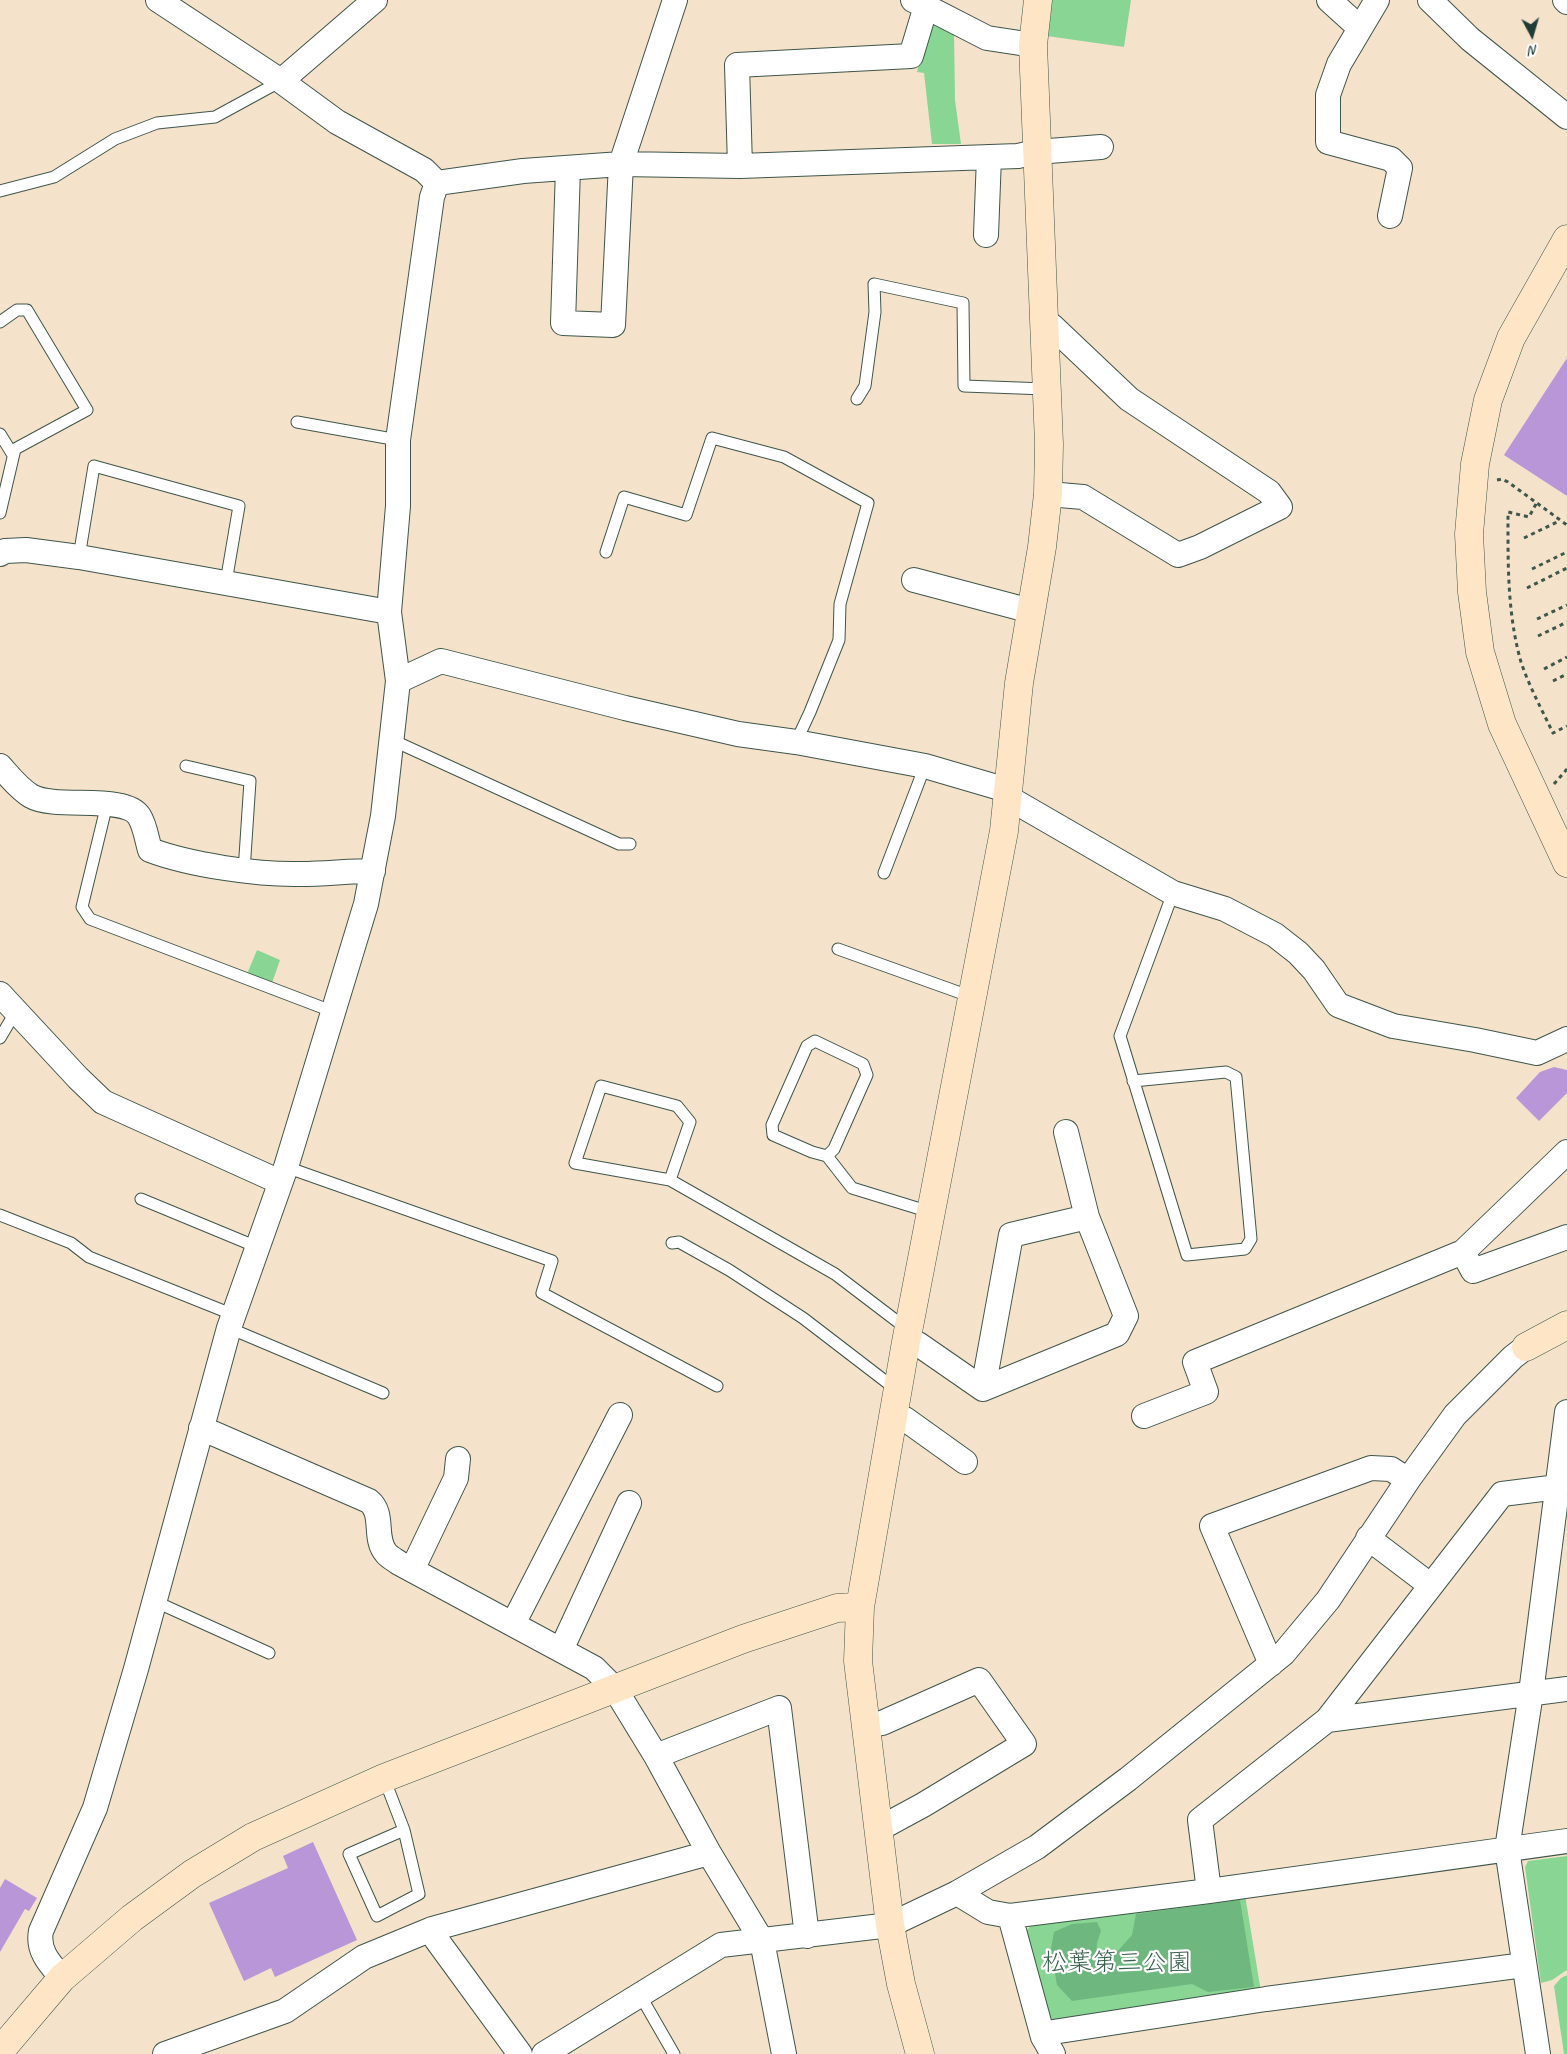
<!DOCTYPE html>
<html>
<head>
<meta charset="utf-8">
<style>
  body { margin:0 }
  #map { position:relative; width:1567px; height:2054px; overflow:hidden; background:#f5e2ca; font-family:Caveat,sans-serif }
  canvas { display:block }
  .north { position:absolute; left:1507px; top:10px; width:50px; height:50px; -webkit-text-stroke:4px #fff; paint-order:stroke; rotate:174deg; font-size:14px; font-weight:700; line-height:20px; text-align:center; color:#1f3d34 }
  .north::after { content:''; display:block; margin:auto; width:18px; height:22px; background:#1f3d34; clip-path:polygon(50% 0,100% 100%,50% 72%,0 100%) }
</style>
</head>
<body>
<div id="map">
<canvas width="1567" height="2054"></canvas>
<div class="north">N</div>
</div>
<script>
const g = document.querySelector('canvas').getContext('2d');
g.lineJoin = 'round';
function fillPath(path, color) { g.fillStyle = color; g.fill(path, 'evenodd'); }
function stroke(path, color, width, dash) { g.strokeStyle = color; g.lineWidth = width; g.lineCap = dash ? 'butt' : 'round'; g.setLineDash(dash || []); g.stroke(path); }
function drawText(font, color, halo, rows, align = 'center') {
  g.font = font + ' Caveat,"Klee One",sans-serif'; g.lineWidth = 4.5; g.setLineDash([]); g.textBaseline = 'middle'; g.strokeStyle = halo; g.fillStyle = color; for (const [text, x, y, turn = 0] of rows) {
    g.save(); g.translate(x, y); g.rotate((+turn || 0) * Math.PI / 180); g.textAlign = isNaN(turn) ? turn : align; if (halo) g.strokeText(text, 0, 0); g.fillText(text, 0, 0); g.restore();
  }
}
const green = new Path2D(`
  M1046,0H1131L1124,47L1040,35Z
  M935,23L954,30L955,100L961,144H932L924,73L917,72L927,27Z
  M257,950L280,960L272,983L247,974Z
  M1567,1856V1970L1552,1980L1541,1983L1525,1867L1528,1861Z
  M1245,1895L1261,1992L1055,2021L1048,2016L1026,1931L1031,1925Z
  M1567,1975V2054H1564L1554,1986L1561,1978Z`);
const forest = new Path2D(`
  M1240,1900L1254,1987L1208,1992L1192,1984L1072,2001L1057,1985L1051,1949L1054,1932L1072,1924L1097,1922L1101,1931L1097,1943L1096,1956L1115,1954L1132,1935L1136,1914Z`);
const building = new Path2D(`
  M1567,358V496L1504,455Z
  M1554,1067L1567,1070V1093L1539,1121L1516,1098L1540,1072Z
  M313,1842L357,1940L275,1977L271,1968L244,1981L209,1903L288,1868L283,1856Z
  M5,1879L37,1898L29,1911L25,1909L0,1952V1888Z`);
const path = new Path2D(`
  M1497,480L1502,479L1508,482L1567,525
  M1536,504L1529,517L1508,512C1508,562 1507,613 1521,662C1529,686 1542,710 1553,733L1567,726
  M1524,538L1557,522L1558,519
  M1532,569L1567,552
  M1527,588L1567,568
  M1537,619L1567,605
  M1538,636L1567,622
  M1544,669L1567,657
  M1553,681L1567,674
  M1554,784L1567,769`);
const lane = new Path2D(`
  M0,191L54,177L115,139L157,123L215,117L281,81
  M0,322L17,310H27L87,410L15,449L0,513
  M857,399L865,386L875,312L874,284L963,303L964,386L1046,389
  M297,422L398,440
  M0,434L13,455
  M606,552L624,497L686,515L712,438L784,457L868,503L840,604L839,640L810,712L796,742
  M79,557L94,466L239,506L226,582
  M392,740L619,844H630
  M186,766L250,781L244,871
  M107,804L82,907L90,919L334,1012
  M884,873L925,766
  M838,949L972,997
  M0,1038L16,1011
  M1133,1081L1226,1072L1236,1077L1251,1239L1245,1249L1187,1255L1120,1036L1173,893
  M827,1156L834,1149L867,1075L863,1064L815,1041L807,1046L772,1125L773,1135L812,1152L827,1156L852,1188L930,1212
  M286,1167L552,1261L542,1293L717,1386
  M670,1180L690,1122L677,1106L601,1086L575,1163L670,1180L835,1274L898,1322L909,1324
  M141,1199L257,1247
  M0,1215L71,1243L89,1257L234,1315
  M672,1243L679,1242L729,1270L803,1318L889,1384L899,1387
  M229,1328L383,1393
  M154,1601L269,1653
  M384,1778L404,1830L419,1894L377,1916L349,1854L404,1830
  M640,1995L674,2054`);
const street = new Path2D(`
  M158,0L281,81L337,122L424,170L437,183
  M913,0L987,38L1033,45
  M1329,0L1360,28
  M1377,0L1339,64L1328,95V142L1391,159L1400,168L1390,216
  M1430,0L1470,39L1567,117
  M1565,0L1567,2
  M281,81L375,0
  M740,166L737,65L911,56L926,6
  M568,168L563,323L613,325L621,164L675,0
  M986,235L989,157
  M1043,325L1052,326L1129,399L1269,492L1280,507L1200,547L1178,555L1083,497L1048,494
  M0,554L5,551L26,550L79,557L389,612
  M914,580L1031,611
  M398,681L441,661L625,708L738,734L796,742L925,766L1007,790
  M0,766C9,776 19,789 31,796C55,810 125,794 139,816C145,825 147,840 150,850C190,865 258,875 301,874C325,874 349,871 373,871
  M1007,797L1173,893L1225,909L1275,935L1298,953L1314,970L1338,1005L1393,1026L1475,1040L1537,1053L1567,1039
  M0,994L78,1078L103,1102L280,1182
  M1463,1252L1473,1271L1567,1237
  M906,1342L918,1344L983,1389L1117,1334L1126,1316L1087,1217L1066,1132
  M983,1389L1011,1235L1087,1217
  M894,1416L905,1419L965,1462
  M1144,1416L1206,1392L1195,1362L1463,1252L1567,1152
  M201,1428L369,1501C385,1514 373,1538 386,1553C389,1557 395,1560 399,1563L594,1668L615,1689L656,1756
  M1368,1538L1430,1585
  M412,1570L456,1478L458,1459
  M513,1624L620,1415
  M561,1650L629,1503
  M1271,1664L1212,1526L1371,1468L1391,1469L1408,1480
  M1327,1720L1567,1689
  M866,1726L882,1723L979,1680L1024,1744L923,1805L888,1824L878,1826
  M1209,1891L1200,1820L1327,1720L1502,1494L1558,1487
  M957,1893L988,1912L1010,1916
  M432,1929L436,1939L520,2054
  M62,1978C50,1964 37,1951 41,1931L95,1808L136,1669L229,1328L286,1167L366,904L383,816L398,681L389,612L398,506V440L432,197L437,183L523,171L621,164L740,166L1018,156L1036,152L1101,147
  M1043,2037L1053,2032L1266,1999L1524,1965
  M165,2054L285,2011L364,1957L432,1929L709,1853
  M544,2054L721,1945L890,1925L957,1893L1037,1847L1128,1779L1283,1654L1328,1600L1408,1480L1455,1415L1513,1357L1526,1347
  M784,2054L762,1941L709,1853L656,1756L779,1708L807,1936
  M1053,2054L1043,2037L1010,1916L1209,1891L1567,1841
  M1538,2054L1507,1849L1531,1693L1567,1412`);
const secondary = new Path2D(`
  M1567,239L1511,338L1488,400L1475,464L1469,534L1472,592L1480,652L1502,724L1567,863
  M1526,1347L1567,1325
  M0,2051L62,1978L132,1918L192,1874L253,1837L384,1778L743,1639L837,1608L860,1607
  M920,2054L901,1984L890,1925L858,1661L860,1607L906,1342L1004,831L1019,683L1042,547L1048,494L1049,444L1033,45L1038,0`);
const parkNames = [
  ["松葉第三公園",1117,1963]
];
fillPath(green, '#89d694');
fillPath(forest, '#6eb77e');
fillPath(building, '#b896d8');
stroke(lane, '#3f564a', 13);
stroke(street, '#3f564a', 26);
stroke(secondary, '#3f564a', 29);
stroke(path, '#3f564a', 3, [4, 4]);
stroke(lane, '#fff', 11);
stroke(street, '#fff', 24);
stroke(secondary, '#fde5c5', 28);
drawText('25px', '#3a634c', '#fff', parkNames);
</script>
</body>
</html>
